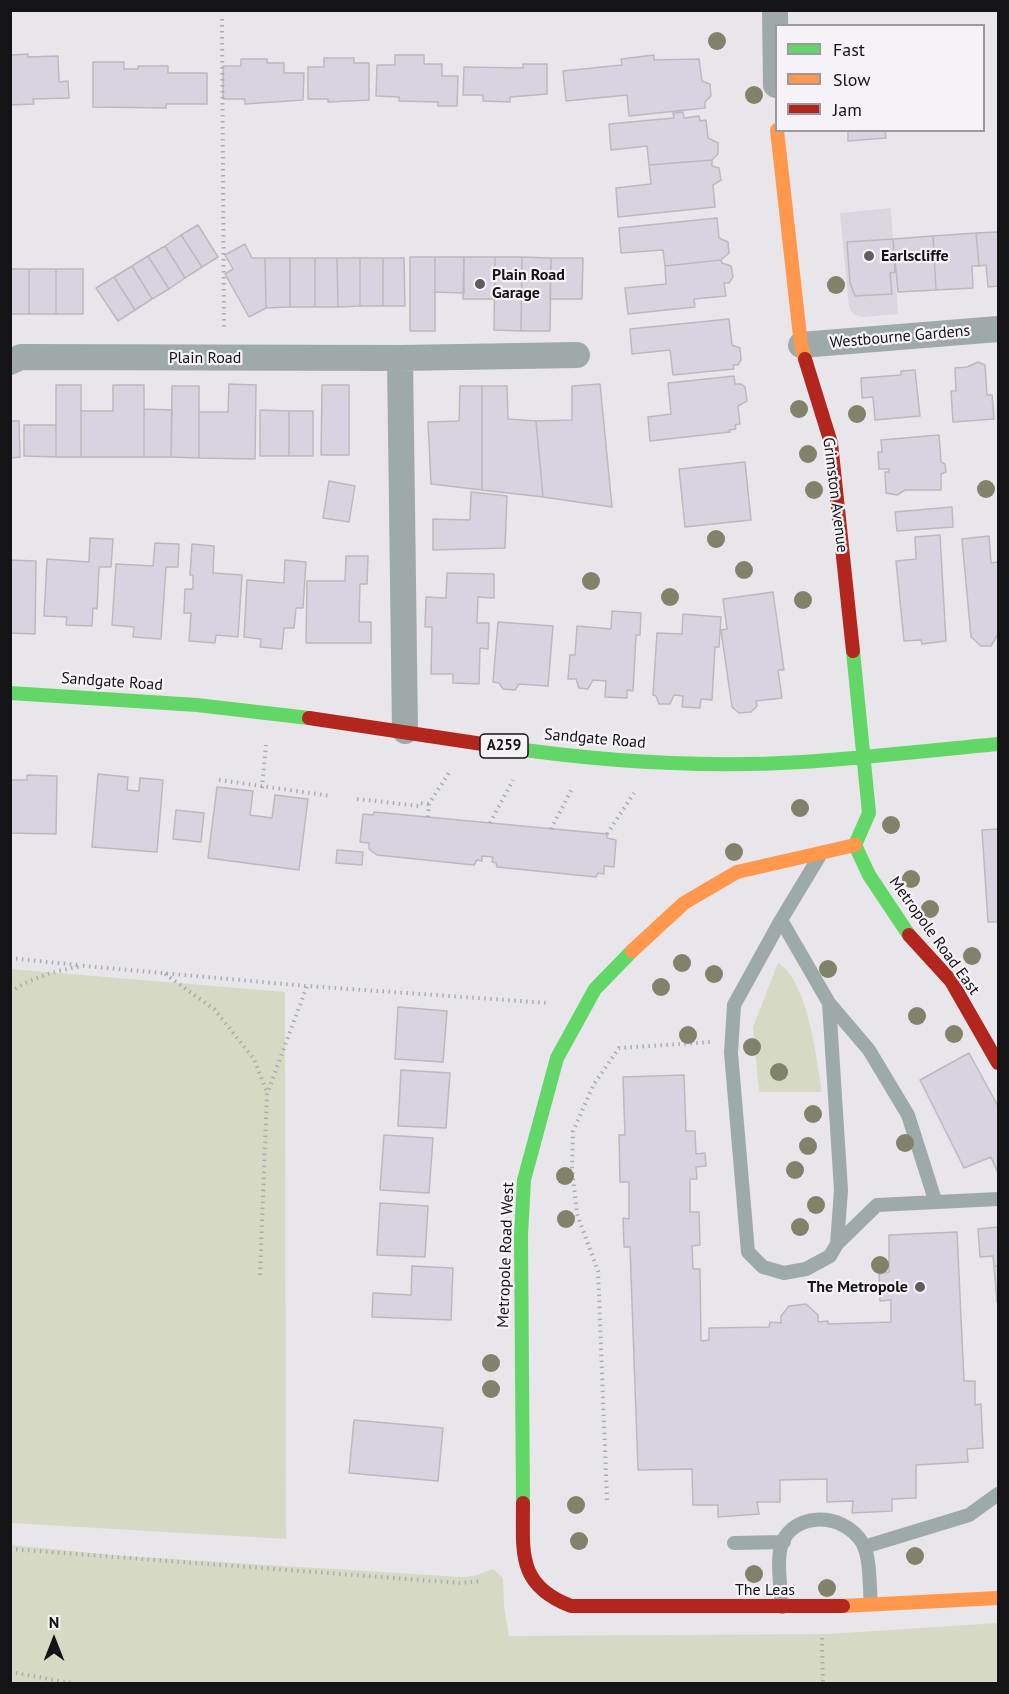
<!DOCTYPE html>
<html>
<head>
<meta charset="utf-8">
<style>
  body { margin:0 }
  #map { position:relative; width:1009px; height:1694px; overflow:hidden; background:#e8e6ea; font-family:"PT Sans",sans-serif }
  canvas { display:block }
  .frame { position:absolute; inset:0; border:12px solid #141315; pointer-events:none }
  .legend { position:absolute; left:775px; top:24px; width:210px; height:108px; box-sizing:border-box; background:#f5f3f8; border:2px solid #9b999d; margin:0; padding:8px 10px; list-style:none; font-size:18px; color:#141315 }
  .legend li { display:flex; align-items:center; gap:12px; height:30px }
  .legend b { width:30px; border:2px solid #9b999d }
  .north { position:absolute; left:24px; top:1610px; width:60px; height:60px; -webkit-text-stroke:4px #f5f3f8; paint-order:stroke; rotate:0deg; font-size:16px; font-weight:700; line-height:24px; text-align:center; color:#141315 }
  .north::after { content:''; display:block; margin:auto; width:21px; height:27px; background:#141315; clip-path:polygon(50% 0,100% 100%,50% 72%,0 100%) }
</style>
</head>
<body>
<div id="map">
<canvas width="1009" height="1694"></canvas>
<div class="frame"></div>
<ul class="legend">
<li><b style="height:8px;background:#63d668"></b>Fast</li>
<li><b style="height:8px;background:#ff974d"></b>Slow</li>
<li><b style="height:8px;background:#b3261e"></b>Jam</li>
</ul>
<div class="north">N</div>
</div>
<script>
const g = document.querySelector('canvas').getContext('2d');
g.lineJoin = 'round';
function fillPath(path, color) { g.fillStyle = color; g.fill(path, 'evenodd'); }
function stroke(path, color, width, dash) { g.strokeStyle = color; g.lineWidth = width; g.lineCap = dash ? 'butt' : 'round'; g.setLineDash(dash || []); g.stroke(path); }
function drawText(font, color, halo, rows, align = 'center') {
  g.font = font + ' "PT Sans",sans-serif'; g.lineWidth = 4.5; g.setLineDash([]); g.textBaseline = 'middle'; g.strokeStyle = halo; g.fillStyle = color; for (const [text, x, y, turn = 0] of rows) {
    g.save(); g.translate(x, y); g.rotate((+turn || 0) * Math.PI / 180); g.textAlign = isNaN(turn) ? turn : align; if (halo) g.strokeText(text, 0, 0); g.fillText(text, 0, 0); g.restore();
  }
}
const built = new Path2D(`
  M891,208L898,314L863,317L854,315L849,307L840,213Z`);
const green = new Path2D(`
  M778,963C808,980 817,1061 822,1092H759L753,1027Z
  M11,969L285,992L286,1539L11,1523Z
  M10,1545L124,1556L462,1577L474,1576L493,1569L503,1578L504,1606L509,1636L828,1634L998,1623V1683H11Z`);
const building = new Path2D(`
  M28,54V57L58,56L59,82L68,81L69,98L33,99L34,104L10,105V58L12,55Z
  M395,55H424V64H442V76H458L457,106H438V102L399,101V97L376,96L377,65H395Z
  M654,55V60L699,59L702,81L710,84L711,96L705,102V108L629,116L627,95L566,101L563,71L622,65L621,59Z
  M324,58H354V63H369V100L328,102V99H308V67H324Z
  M241,59H267V63H284V73H304L303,100L245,104V99H223V66H241Z
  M93,62H124V69H138V66H168V73H207V104H166V108L93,107Z
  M523,64H547V94L510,97V102L483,101V95H463L464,67L523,68Z
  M683,112L684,118L699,116L700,121L706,120L708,138L718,143V154L712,160L649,165L647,146L611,150L609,124L674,118L673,113Z
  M848,130H885L886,138L848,141Z
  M712,160V166L719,168L721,180L713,185L715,207L618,217L616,188L651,184L649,165Z
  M717,218L719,238L728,242L729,253L721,260L665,266L663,250L621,253L619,228Z
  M198,225L218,257L202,267L181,235Z
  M998,232V286L988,287L986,265L979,266L976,233Z
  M976,233L979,266H972L973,288L936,290L933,236Z
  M181,235L202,267L185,278L165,246Z
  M933,236L936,290L898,292L893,239Z
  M893,239L895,272L890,273L892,294L855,296L850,283L847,242Z
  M245,244L252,258H265L266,308L249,317L225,274L233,269L225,255Z
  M165,246L185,278L169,289L148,256Z
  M148,256L169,289L152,299L132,266Z
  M410,257H435V331H410Z
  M435,257H464V293L435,292Z
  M464,257H495V299H463Z
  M495,257H522L521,331L494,330Z
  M522,257L551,258L550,331H521Z
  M265,258H290V307L266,308Z
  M290,258H315V307H290Z
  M315,258H337L338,307H315Z
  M337,258H360V306L338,307Z
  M360,258H383V306H360Z
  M383,258H404L405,306H383Z
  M551,258H583L582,299H550Z
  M721,260L722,263L731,266L733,277L729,283H724L726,296L694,299L695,307L628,314L625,288L666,284L665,266Z
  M132,266L152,299L135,310L114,277Z
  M10,269H29V314H10Z
  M29,269H56V314H29Z
  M56,269H83V314H56Z
  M114,277L135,310L118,321L96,288Z
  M729,319L732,345L740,348L741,360L738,365H733L734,369L673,375L670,350L632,354L630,329Z
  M978,362L985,365L987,395H992L994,419L953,422L951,391H956L955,368L967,367Z
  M915,370L920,416L875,420L873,397L862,398L861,378L901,375V371Z
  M734,376L735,384H741L745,387L747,401L738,406L740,424L735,425L736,429L729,430L730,432L650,441L648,417L671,414L668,383Z
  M229,384L256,385L255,459L199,458V412H228Z
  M600,384L612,507L543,497L536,421L572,420V386Z
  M56,385H81V457H56Z
  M113,385H144V457H81V411H113Z
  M322,385H349V455H321Z
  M172,386H199V458L171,457Z
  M460,386H482V490L431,484L428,422L459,421Z
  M482,386H507L508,419L536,421L543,497L482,490Z
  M144,409L172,410L171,457H144Z
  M260,410L289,411V456H260Z
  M289,411H313V456H289Z
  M10,421H19L20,457L10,458Z
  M24,425H56V457L24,456Z
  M939,435L941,462L945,464L946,472L941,474V490H905L897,495L886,493L885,472H889V469H879L878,452H882L881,440Z
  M745,462L751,520L685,527L679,469Z
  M329,481L355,486L349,522L323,518Z
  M471,492L507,496L505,548L433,550V519L470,520Z
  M952,507L953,527L897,531L895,512Z
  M940,535L946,641L922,644L921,640L904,641L896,561L916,559L915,537Z
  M989,536L991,563L998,562V634L991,646H981L971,637L962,539Z
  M90,538L113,539L111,567H99L97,609L93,608L92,626L66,625L67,617L44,616L47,559L89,562Z
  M155,543L179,544L178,567H166L161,639L133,637L134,627L112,625L116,564L153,566Z
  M192,544L214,546L213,573L242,575L238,637L216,635L215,643L189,641L191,613H184L185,589H193V575H190Z
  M346,556H368L367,584H360L359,622H371V643H306L307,581H345Z
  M10,560L36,561L35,634L10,633Z
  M285,560L306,562L303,608H296L294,628H284L282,649L260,647L261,639L244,637L247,580L284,583Z
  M447,573L494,574V598L478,597L477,623H489L488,649L480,648L479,684L453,683V674H431L432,627H425L426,597L446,598Z
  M773,592L784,670H778L782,698L756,701L757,706L751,712L739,713L732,707L721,630L727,629L723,599Z
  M612,611L641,613L640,635H636L633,691L627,690V698L605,697L606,681L593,680L588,689L579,688L576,679H568L570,655H575L577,626L611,629Z
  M683,614L721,617L719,647H715L712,700L701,699L700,708L682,707L683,696L674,695L670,704H659L656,696L653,695L657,633L682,634Z
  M498,622L553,626L548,686L519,684L515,690L503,689L499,683L493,682Z
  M98,774L128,777L127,790L139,791L140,778L163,780L157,852L92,847Z
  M27,775L57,776L56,834L10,833V780H27Z
  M217,787L253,791L250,815L272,818L275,795L308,799L299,870L208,858Z
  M176,810L204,813L201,842L173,839Z
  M374,812L607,834V838L616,840L614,867L604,866V874L598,873L596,877L497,867L496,863L492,862L493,857L482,856V861L477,860L474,865L377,855L369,849V843L360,842L363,814L373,815Z
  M998,829V922H988L982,830Z
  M337,850L363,852L362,865L336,863Z
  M398,1007L447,1011L443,1062L395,1059Z
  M969,1053L998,1106V1173L991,1157L964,1168L920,1080Z
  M401,1070L450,1073L446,1128L398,1126Z
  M684,1075L686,1131H695L696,1154L705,1153L706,1166L696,1167L697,1179H690V1212H699L700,1245L692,1246L693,1269H700L701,1341L709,1340V1328L769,1327L770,1322L781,1323V1316L789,1306L806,1304L818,1315V1322L828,1321V1324L891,1322V1300L880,1301L879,1274L889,1272V1235L957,1232L964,1381H975V1405L981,1404L983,1448L967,1449L968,1462L916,1465V1498L892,1499V1511L852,1513L853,1501L827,1502V1479L780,1480V1502H757L759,1514L718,1517V1505H693L692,1469L638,1470L630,1247H624L623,1218L629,1219V1182H620L619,1135H625L623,1077Z
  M384,1135L433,1138L429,1193L380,1190Z
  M380,1203L428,1206L425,1257L377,1255Z
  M998,1227V1266H994L993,1256L980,1257L978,1229Z
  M412,1266L453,1268L451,1320L372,1317L373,1293L411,1295Z
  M994,1266H998V1302H997Z
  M354,1420L443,1428L438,1481L349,1473Z`);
const path = new Path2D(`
  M222,19L224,331
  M219,780L331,796
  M262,788L266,745
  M357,799L419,806L421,803L429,804
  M428,817L429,804L450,771
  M490,823L513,780
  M551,829L573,787
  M607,834L634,793
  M10,958L77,965
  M165,974L214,1009L254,1059L267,1093
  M10,992C33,977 57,970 84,966L307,986
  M260,1275L267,1094L307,986L549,1003
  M607,1500L598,1271L577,1214L572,1169L573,1131L594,1084L619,1048L710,1042
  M10,1549L460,1583L482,1581
  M822,1638L823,1684
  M10,1672L77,1684`);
const lane = new Path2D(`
  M819,857L781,920L829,1003L869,1050L908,1115L935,1200
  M781,920L734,1005L731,1053L748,1252L763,1267L784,1273L806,1269L830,1256L837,1244L841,1190L829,1003
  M837,1244L877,1205L998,1199
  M734,1543L784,1542
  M864,1547L969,1515L998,1494
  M782,1607C781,1589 777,1568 780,1551C786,1512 843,1509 863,1544C871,1560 869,1587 871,1604`);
const street = new Path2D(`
  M775,10L776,85
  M801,345L998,329
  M400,358L405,731
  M10,362L21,357L400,358L577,355`);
const fast = new Path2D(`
  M853,651L869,813L855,845L869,875L909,935
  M10,693L197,705L309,718
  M496,746C596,761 701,768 802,762C867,758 933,750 998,744
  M523,1503L521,1235L524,1180L557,1058L595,989L632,951`);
const slow = new Path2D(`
  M777,130L801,345L805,359
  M632,951L684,903L737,872L855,845
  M843,1606L998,1598`);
const jam = new Path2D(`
  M805,359L831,443L853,651
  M309,718L496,746
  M909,935L951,981L998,1063
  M523,1503C523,1553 517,1585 571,1606H843`);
const trees = [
  [717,41],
  [754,95],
  [836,285],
  [799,409],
  [857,414],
  [808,454],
  [986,489],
  [814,490],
  [716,539],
  [744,570],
  [591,581],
  [670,597],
  [803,600],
  [800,808],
  [891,825],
  [734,852],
  [911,879],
  [930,909],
  [972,956],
  [682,963],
  [828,969],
  [714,974],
  [661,987],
  [917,1016],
  [954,1034],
  [688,1035],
  [752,1047],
  [779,1072],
  [813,1114],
  [905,1143],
  [808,1146],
  [795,1170],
  [565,1176],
  [816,1205],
  [566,1219],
  [800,1227],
  [880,1265],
  [491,1363],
  [491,1389],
  [576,1505],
  [579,1541],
  [915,1556],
  [754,1574],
  [827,1588]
];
const markers = [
  [869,256,6,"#5e5d60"],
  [480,284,6,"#5e5d60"],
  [920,1287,6,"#5e5d60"]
];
const shields = [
  [504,746,48]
];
const shieldNames = [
  ["A259",504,746]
];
const poiNames = [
  ["Earlscliffe",881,256],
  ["Plain Road",492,275],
  ["Garage",492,293],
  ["The Metropole",908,1287,"right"]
];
const streetNames = [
  ["Westbourne Gardens",900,337,-5],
  ["Plain Road",205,358],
  ["Grimston Avenue",835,495,83],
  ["Sandgate Road",112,682,4],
  ["Sandgate Road",595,739,5],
  ["Metropole Road East",934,936,54],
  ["Metropole Road West",506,1255,-88],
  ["The Leas",765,1590]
];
fillPath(built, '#dad6df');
fillPath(green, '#d6dac4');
fillPath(building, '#d9d2e0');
stroke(building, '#bbb9bc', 1.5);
stroke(path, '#a7aeae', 4, [1.5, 4.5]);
stroke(lane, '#9daaa9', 14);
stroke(street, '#9daaa9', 26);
stroke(fast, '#63d668', 14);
stroke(slow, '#ff974d', 14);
stroke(jam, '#b3261e', 14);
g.fillStyle = '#808269';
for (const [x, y] of trees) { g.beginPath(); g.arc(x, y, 9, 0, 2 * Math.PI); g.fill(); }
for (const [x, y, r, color] of markers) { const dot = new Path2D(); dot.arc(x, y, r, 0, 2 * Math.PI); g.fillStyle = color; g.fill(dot); stroke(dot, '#f5f3f8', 2); }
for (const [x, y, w] of shields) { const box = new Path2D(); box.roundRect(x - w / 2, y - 12, w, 24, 4.5); g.fillStyle = '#f5f3f8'; g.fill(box); stroke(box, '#141315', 1.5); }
drawText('bold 15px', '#141315', null, shieldNames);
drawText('bold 16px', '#141315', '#f5f3f8', poiNames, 'left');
drawText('16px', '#141315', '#f5f3f8', streetNames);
</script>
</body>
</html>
